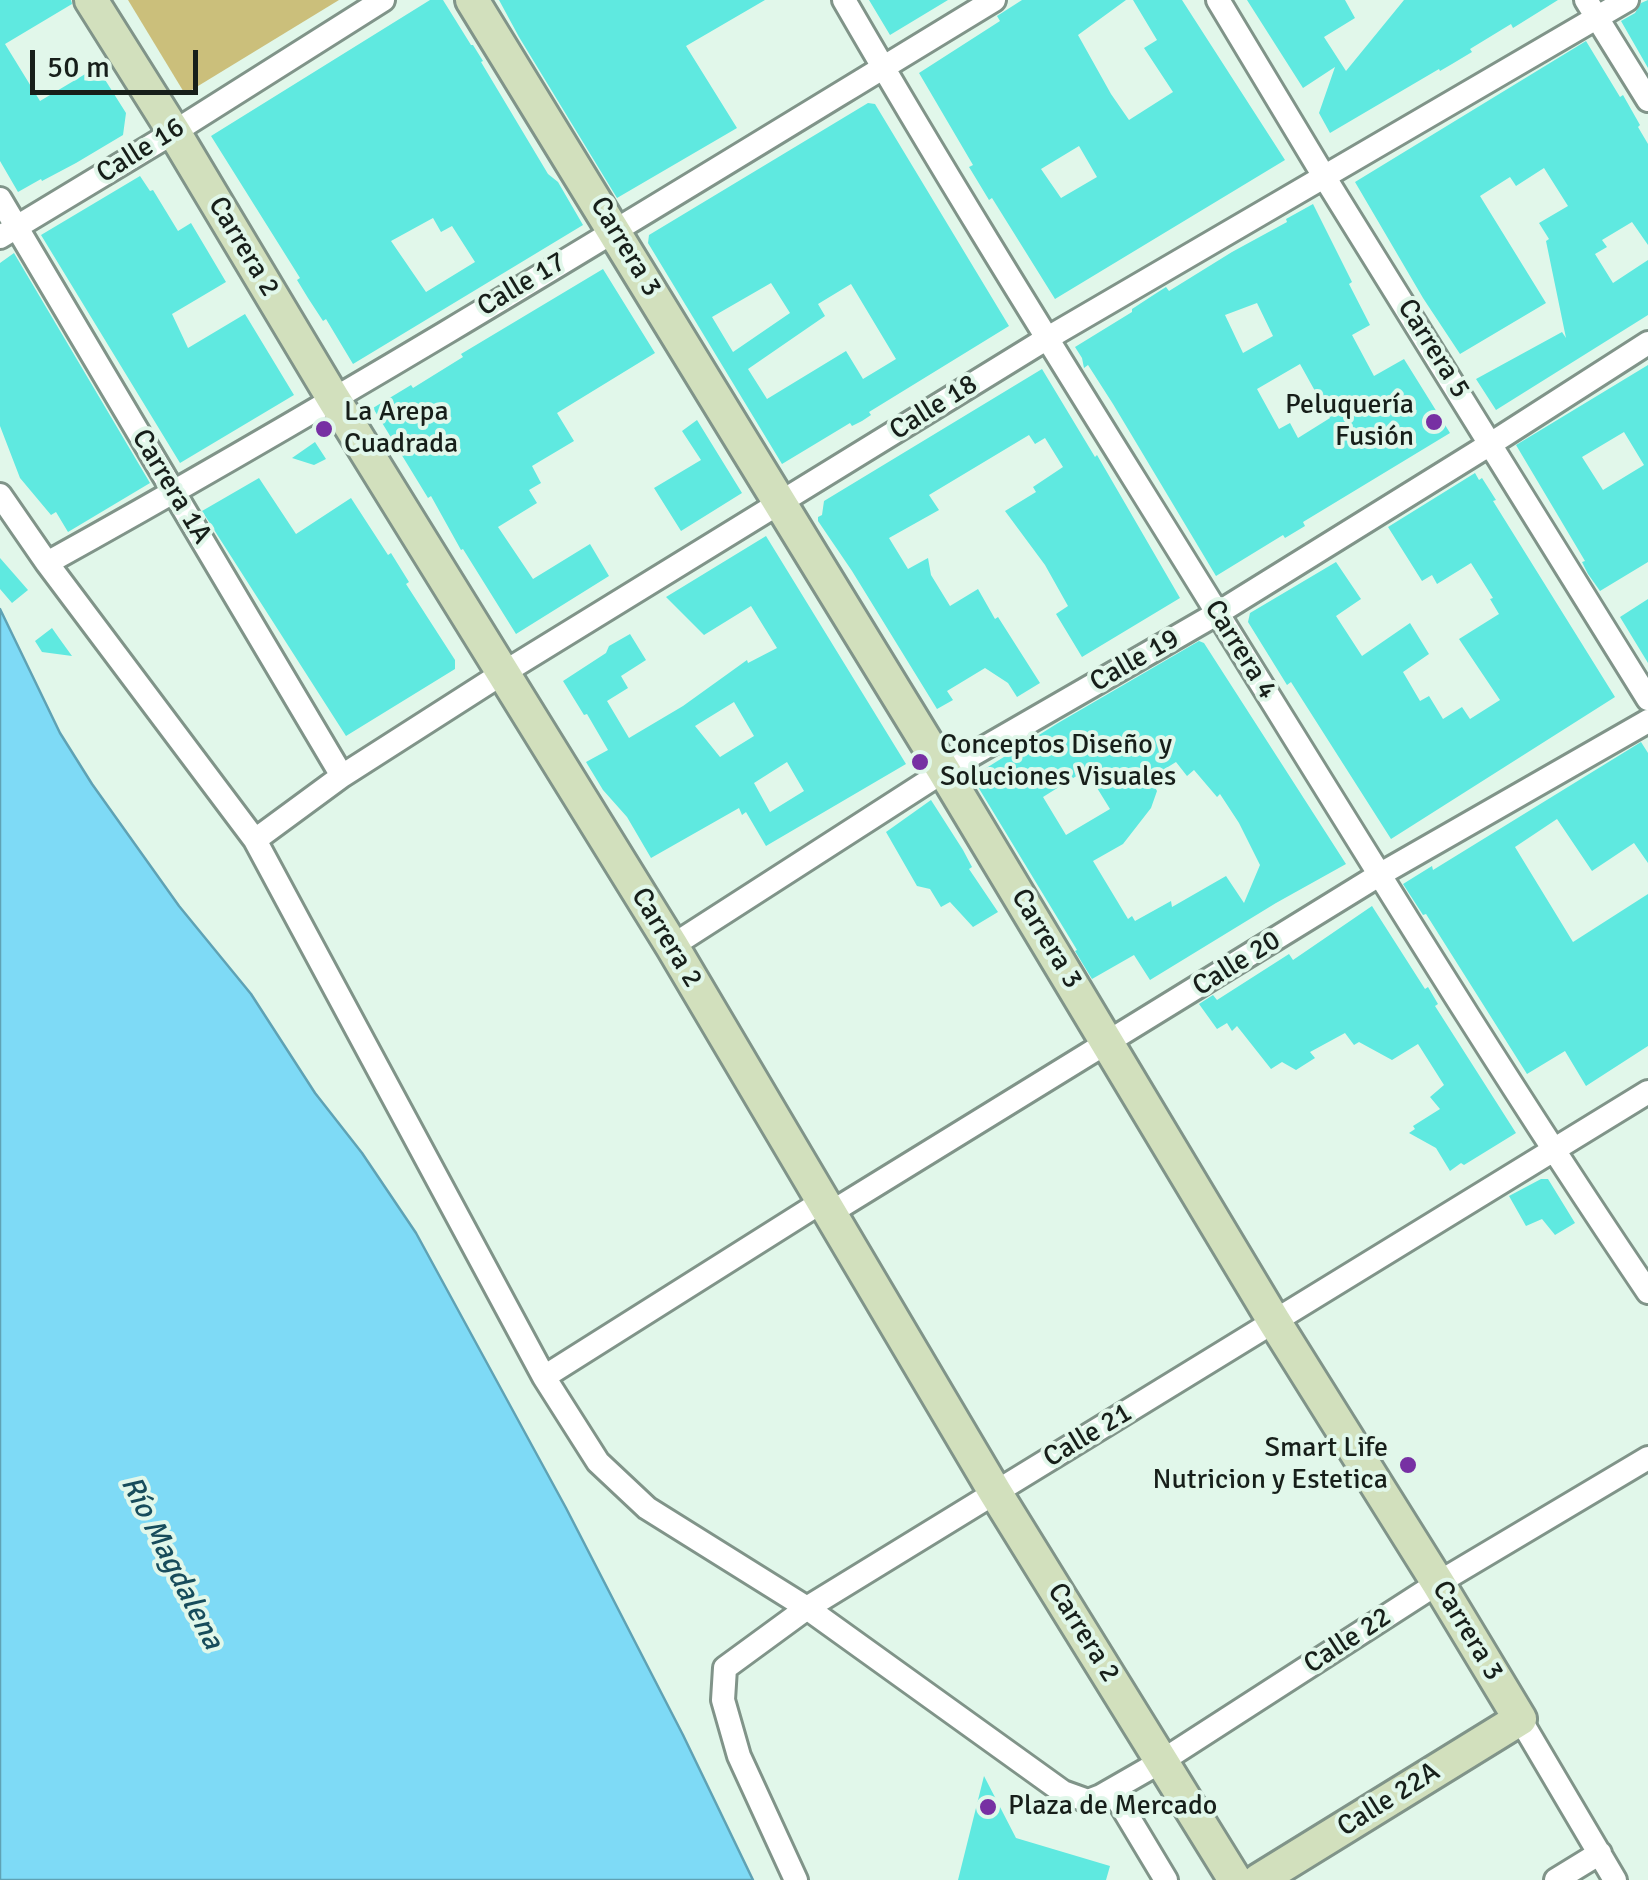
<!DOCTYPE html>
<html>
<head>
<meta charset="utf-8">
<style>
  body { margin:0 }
  #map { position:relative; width:1648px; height:1880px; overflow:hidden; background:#e1f7ea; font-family:Signika,sans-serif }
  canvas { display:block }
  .scale { position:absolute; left:30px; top:50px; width:168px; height:45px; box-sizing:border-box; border:5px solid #171f1a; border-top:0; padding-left:12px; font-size:30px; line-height:35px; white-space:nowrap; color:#171f1a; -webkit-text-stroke:8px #e1f7ea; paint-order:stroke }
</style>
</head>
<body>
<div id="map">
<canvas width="1648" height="1880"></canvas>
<div class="scale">50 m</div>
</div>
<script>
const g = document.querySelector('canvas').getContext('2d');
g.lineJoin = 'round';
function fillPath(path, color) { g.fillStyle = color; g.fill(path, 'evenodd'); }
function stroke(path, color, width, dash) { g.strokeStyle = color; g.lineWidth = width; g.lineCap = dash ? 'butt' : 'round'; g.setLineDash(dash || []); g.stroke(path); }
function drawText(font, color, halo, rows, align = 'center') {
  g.font = font + ' Signika,sans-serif'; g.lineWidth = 8; g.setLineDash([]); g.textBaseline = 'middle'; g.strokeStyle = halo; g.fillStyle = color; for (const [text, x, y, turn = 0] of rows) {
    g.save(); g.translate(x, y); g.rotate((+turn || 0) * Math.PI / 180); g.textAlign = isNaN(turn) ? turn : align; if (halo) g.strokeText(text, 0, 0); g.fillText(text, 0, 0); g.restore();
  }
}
const green = new Path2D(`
  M128,0H339L185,94Z`);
const water = new Path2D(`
  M0,609L60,733L92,784L179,906L251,994L315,1093L362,1153L416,1233L566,1508L683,1735L753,1880H0Z`);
const building = new Path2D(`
  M0,0H71L72,4L5,44L40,101L97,67L126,113L123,135L76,163L42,181L41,179L18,192L0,161Z
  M430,0H443L471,45H473L483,61L481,62L548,174L558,182L583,225L353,364L326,319L323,321L308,298L297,280L300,278L211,136ZM433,218L441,232L452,226L475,262L426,292L391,241Z
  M499,0H765L686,46L737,128L617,198L519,37Z
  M869,0H948L890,35Z
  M1022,0H1126L1078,35L1111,94L1129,120L1173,92L1144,48L1157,40L1133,0H1182L1285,160L1055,299L1002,214L992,198L989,200L969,167L973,165L919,73L1000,21L997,16ZM1079,146L1097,177L1061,198L1041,169Z
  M1247,0H1345L1355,18L1324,37L1346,71L1404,0H1558L1513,28L1511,24L1470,49L1472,52L1452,64L1440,71L1439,69L1330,133L1319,113L1335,67L1303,88Z
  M1648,0V68L1621,21L1635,13L1641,3Z
  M1586,41L1620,97L1623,95L1640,125L1638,127L1648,144V245L1632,222L1602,240L1607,247L1595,254L1613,283L1648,260V315L1496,410L1476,379L1562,332L1566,338L1546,241L1549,239L1539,223L1568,206L1544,168L1516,186L1510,177L1480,196L1546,303L1460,354L1423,298L1355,182Z
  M868,103L875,104L1009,326L869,412L871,415L862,421L852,426L850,423L782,464L648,243L649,235ZM771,283L790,313L733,352L712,317ZM851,284L896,359L863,379L846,351L767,399L748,369L825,316L818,304Z
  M140,176L150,191L153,190L178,231L191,223L226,282L172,314L188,348L245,314L294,395L180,463L41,235Z
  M1313,204L1352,282L1349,284L1370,325L1352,335L1374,376L1404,359L1450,433L1303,522L1305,526L1285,538L1283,535L1216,576L1113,404L1088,365L1084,368L1082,358L1075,347L1132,312V309L1155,294L1166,287L1169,291L1232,252L1287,222L1286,219ZM1257,303L1273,336L1243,353L1225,315ZM1300,364L1330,418L1298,438L1290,423L1279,429L1257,389Z
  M14,253L150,483L68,532L56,512L51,515L20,478L0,426V263Z
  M603,269L655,353L557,413L574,441L532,466L541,483L529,490L537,503L498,527L533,579L590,544L609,576L516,634L463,549L461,550L431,496L428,498L373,408L411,385L413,388L463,357L461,354Z
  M1648,365V562L1600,591L1588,574L1582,562L1585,561L1516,445ZM1624,432L1644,465L1603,490L1582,457Z
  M1042,369L1095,457L1097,455L1180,598L1082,657L1056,614L1068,606L1045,565L1005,511L1036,492L1033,487L1063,467L1045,438L1035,444L1029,435L929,495L939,510L889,538L908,569L928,558L931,575L950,606L978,589L995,619L998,617L1040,683L1017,697L1008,683L985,668L947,691L953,700L937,709L852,571L818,521V517L822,515L824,501Z
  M697,420L742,493L681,531L654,488L701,460L682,431Z
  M315,442L326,459L314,465L292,458Z
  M1475,473L1479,480L1482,478L1496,500L1493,501L1615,697L1391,839L1291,682L1287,685L1248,622L1250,613L1336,562L1361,599L1336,616L1362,656L1410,623L1429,654L1403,672L1420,701L1429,696L1443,719L1462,707L1470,719L1500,700L1459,639L1499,614L1490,599L1493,598L1471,563L1437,584L1432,575L1422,581L1388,527Z
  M259,478L296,534L351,498L388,555L391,553L409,582L406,584L455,660V669L346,736L202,511Z
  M766,536L906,764L766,846L746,812L742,815L739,808L651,858L627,817L603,790L586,762L608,750L587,714L584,715L563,681L606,653L609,646L630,634L646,660L621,676L628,688L607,701L629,738L683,706L747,660L748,663L777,648L751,606L704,635L666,597ZM734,702L754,736L720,757L695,726ZM787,762L804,791L770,812L754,783Z
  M0,558L28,590L12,603L0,589Z
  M1648,599V663L1620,617Z
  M52,628L59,638L72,656L42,652L35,641Z
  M1199,641L1204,643L1346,864L1276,903L1150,980L1134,955L1092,979L1075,951L1077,950L972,777L1058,723ZM1176,762L1187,776L1194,770L1217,797L1220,794L1239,823L1260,865L1244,903L1226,876L1172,907L1171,901L1135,921L1132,916L1128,919L1093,861L1123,844L1151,808L1157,791L1150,778ZM1086,770L1110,809L1066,835L1043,797Z
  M1641,742L1648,753V863L1634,843L1592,871L1557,819L1515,847L1573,942L1648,894V1046L1586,1086L1565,1051L1527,1074L1426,914L1423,915L1403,884L1432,866L1433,870Z
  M931,800L963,850L972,867L969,869L998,912L973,927L950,902L941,907L930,889L917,886L886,832Z
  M1372,906L1425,989L1428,987L1438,1004L1435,1006L1516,1133L1464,1165L1461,1163L1450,1171L1436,1148L1409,1133L1415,1129L1413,1126L1440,1109L1430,1097L1444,1085L1418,1044L1392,1060L1359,1042L1354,1045L1345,1033L1310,1052L1315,1058L1296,1070L1282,1062L1271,1069L1237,1026L1232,1031L1227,1023L1217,1029L1199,1004L1213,995L1217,1000L1289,954L1293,960Z
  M1541,1179H1548L1575,1223L1555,1235L1542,1219L1526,1226L1509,1196Z
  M984,1776L1016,1838L1110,1866L1106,1880H958Z`);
const street = new Path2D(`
  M844,0C964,208 1092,410 1218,614C1359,841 1498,1070 1648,1292
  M1218,0L1325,178L1648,699
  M1586,0L1648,100
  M0,199L342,776
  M0,237L174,132L383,0
  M0,495L47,563L255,840L544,1377L598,1462L647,1508L807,1608L1063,1792L1088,1801L1101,1796L1162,1761L1438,1583L1648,1458
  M47,563C368,385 680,191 994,0
  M255,840L342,776L503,673L1046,339L1627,0
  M672,946L944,771L1218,613L1492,443L1648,343
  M830,1213L1379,875L1648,721
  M544,1377L823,1201
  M1520,1719L1615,1880
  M1112,1790L1166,1880
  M796,1880L739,1756L723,1700L725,1668L807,1608L1648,1092
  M1556,1880L1600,1853`);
const secondary = new Path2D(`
  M91,0L174,132L333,398L672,946L995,1492L1235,1880
  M472,0L944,771L1274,1321L1438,1583L1520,1719L1259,1880`);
const markers = [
  [1434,422,10,"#7730a3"],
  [324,429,10,"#7730a3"],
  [920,762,10,"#7730a3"],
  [1408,1465,10,"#7730a3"],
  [988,1807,10,"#7730a3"]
];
const streetNames = [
  ["Calle 16",141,151,-32],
  ["Carrera 2",243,247,59],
  ["Carrera 3",625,247,59],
  ["Calle 17",522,285,-31],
  ["Carrera 5",1433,349,58],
  ["Calle 18",934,408,-32],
  ["Carrera 1A",171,487,59],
  ["Carrera 4",1240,650,58],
  ["Calle 19",1135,661,-30],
  ["Carrera 2",666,938,59],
  ["Carrera 3",1046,939,59],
  ["Calle 20",1237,964,-32],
  ["Calle 21",1088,1436,-31],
  ["Carrera 3",1467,1631,59],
  ["Carrera 2",1083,1633,58],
  ["Calle 22",1348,1641,-33],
  ["Calle 22A",1389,1800,-32]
];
const poiNames = [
  ["Peluquería",1414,406,"right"],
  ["Fusión",1414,438,"right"],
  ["La Arepa",344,413],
  ["Cuadrada",344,445],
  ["Conceptos Diseño y",940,746],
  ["Soluciones Visuales",940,778],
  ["Smart Life",1388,1449,"right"],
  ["Nutricion y Estetica",1388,1481,"right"],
  ["Plaza de Mercado",1008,1807]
];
const waterNames = [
  ["Río Magdalena",171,1563,63]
];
fillPath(green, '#cbbf7b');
fillPath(water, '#7edaf6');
stroke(water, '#5fa2b4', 2.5);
fillPath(building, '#5fe9e0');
stroke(street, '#809489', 28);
stroke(secondary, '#809489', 38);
stroke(street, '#fff', 22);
stroke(secondary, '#d2e0bd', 32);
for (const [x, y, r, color] of markers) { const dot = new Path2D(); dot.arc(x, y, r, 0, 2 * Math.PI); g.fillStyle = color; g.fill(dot); stroke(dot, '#e1f7ea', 4); }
drawText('28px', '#171f1a', '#e1f7ea', streetNames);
drawText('28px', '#171f1a', '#e1f7ea', poiNames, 'left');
drawText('italic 30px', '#174c5b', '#e1f7ea', waterNames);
</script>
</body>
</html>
